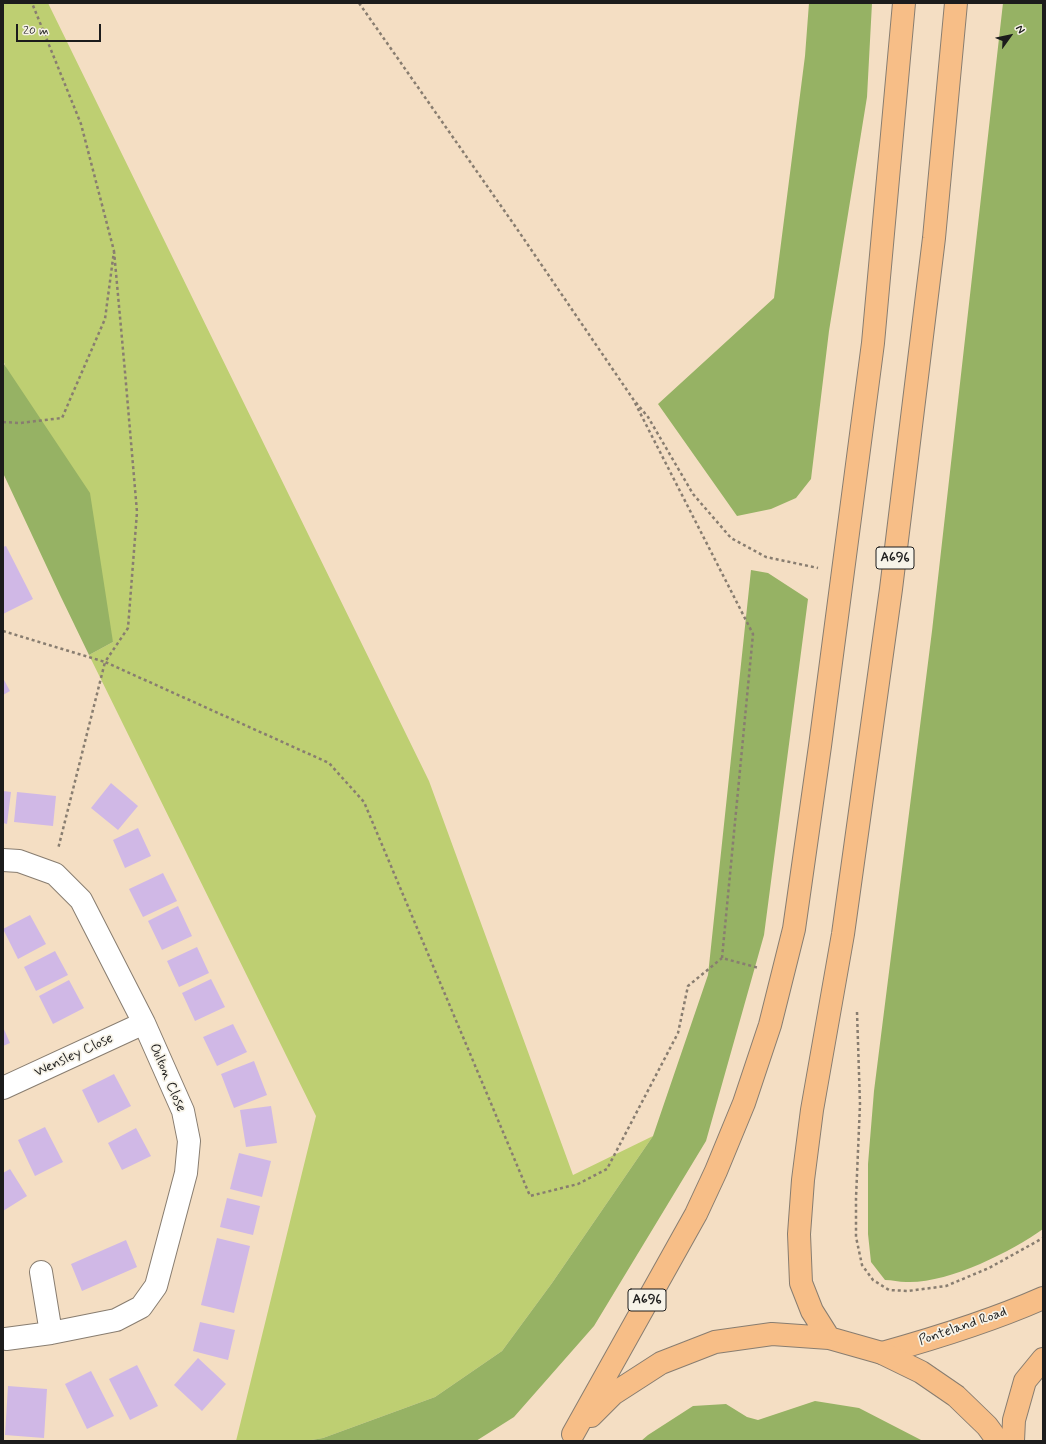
<!DOCTYPE html>
<html>
<head>
<meta charset="utf-8">
<style>
  body { margin:0 }
  #map { position:relative; width:1046px; height:1444px; overflow:hidden; background:#f4dec3; font-family:Mynerve,sans-serif }
  canvas { display:block }
  .frame { position:absolute; inset:0; border:4px solid #1c1c1c; pointer-events:none }
  .north { position:absolute; left:990px; top:16px; width:40px; height:40px; -webkit-text-stroke:3px #f7f3e8; paint-order:stroke; rotate:57deg; font-size:11px; font-weight:700; line-height:16px; text-align:center; color:#1c1c1c }
  .north::after { content:''; display:block; margin:auto; width:14px; height:18px; background:#1c1c1c; clip-path:polygon(50% 0,100% 100%,50% 72%,0 100%) }
  .scale { position:absolute; left:16px; top:24px; width:85px; height:18px; box-sizing:border-box; border:2px solid #1c1c1c; border-top:0; padding-left:5px; font-size:12px; line-height:14px; white-space:nowrap; color:#1c1c1c; -webkit-text-stroke:3px #f7f3e8; paint-order:stroke }
</style>
</head>
<body>
<div id="map">
<canvas width="1046" height="1444"></canvas>
<div class="frame"></div>
<div class="north">N</div>
<div class="scale">20 m</div>
</div>
<script>
const g = document.querySelector('canvas').getContext('2d');
g.lineJoin = 'round';
function fillPath(path, color) { g.fillStyle = color; g.fill(path, 'evenodd'); }
function stroke(path, color, width, dash) { g.strokeStyle = color; g.lineWidth = width; g.lineCap = dash ? 'butt' : 'round'; g.setLineDash(dash || []); g.stroke(path); }
function drawText(font, color, halo, rows, align = 'center') {
  g.font = font + ' Mynerve,sans-serif'; g.lineWidth = 3.5; g.setLineDash([]); g.textBaseline = 'middle'; g.strokeStyle = halo; g.fillStyle = color; for (const [text, x, y, turn = 0] of rows) {
    g.save(); g.translate(x, y); g.rotate((+turn || 0) * Math.PI / 180); g.textAlign = isNaN(turn) ? turn : align; if (halo) g.strokeText(text, 0, 0); g.fillText(text, 0, 0); g.restore();
  }
}
const green = new Path2D(`
  M3,3H48L429,781L573,1175L653,1136L552,1283L502,1351L435,1397L323,1438L306,1441H236L316,1116L89,655L113,642L3,360Z`);
const forest = new Path2D(`
  M809,3H872L867,97L829,331L811,479L796,498L771,509L737,516L658,404L774,298L805,56Z
  M1003,3H1043V1229C1011,1252 947,1284 906,1282C899,1282 892,1280 885,1280L871,1262L868,1234V1164L874,1091L932,631Z
  M3,360L4,364L90,493L113,642L89,655L60,595L3,473Z
  M751,570L768,573L808,599L764,935L706,1141L594,1326L514,1417L476,1441H306L323,1438L435,1397L502,1351L552,1283L653,1136L708,975Z
  M815,1401L859,1408L923,1441H641L648,1435L693,1406L726,1404L747,1417L758,1420Z`);
const building = new Path2D(`
  M6,546L33,599L3,614V547Z
  M3,678L10,691L3,695Z
  M111,783L138,806L118,830L91,808Z
  M3,791L11,792L7,824L3,823Z
  M17,792L56,796L53,826L14,822Z
  M138,828L151,856L125,868L113,840Z
  M163,873L177,901L143,917L129,889Z
  M178,906L192,936L162,950L148,921Z
  M30,915L46,944L18,959L3,929Z
  M197,947L209,973L179,987L167,961Z
  M55,951L68,975L36,991L24,967Z
  M211,979L225,1007L195,1021L182,993Z
  M69,980L84,1008L53,1024L39,996Z
  M233,1024L247,1052L217,1066L203,1037Z
  M3,1027L10,1043L3,1046Z
  M254,1061L267,1095L234,1108L221,1074Z
  M114,1074L131,1106L98,1123L82,1090Z
  M271,1106L277,1143L246,1147L240,1110Z
  M45,1127L63,1162L35,1176L18,1140Z
  M136,1128L151,1156L122,1170L108,1143Z
  M239,1153L271,1161L262,1197L230,1189Z
  M10,1169L27,1196L3,1211V1173Z
  M227,1198L260,1206L253,1235L220,1227Z
  M217,1238L250,1246L234,1313L201,1305Z
  M126,1240L137,1267L82,1291L71,1264Z
  M200,1322L235,1330L228,1360L193,1351Z
  M198,1358L226,1384L202,1411L174,1385Z
  M137,1365L158,1406L130,1420L109,1379Z
  M91,1371L114,1416L87,1429L65,1384Z
  M8,1386L47,1389L44,1438L5,1435Z`);
const path = new Path2D(`
  M359,3L515,226L633,399L648,417L693,494L731,538L766,557L818,568
  M114,251L125,372L137,512L128,628L105,662L329,763L364,802L530,1196L578,1184L607,1169L678,1033L688,986L722,958
  M635,403L753,634L722,958L759,968
  M3,422L20,423L62,418L105,319L114,251L81,124L32,3
  M3,631L105,662L58,849
  M857,1012L860,1104L856,1198V1237L862,1265L873,1280L889,1290L908,1291L946,1286L989,1268L1043,1238`);
const minor = new Path2D(`
  M3,860L19,861L55,874L81,900L144,1023L183,1111L189,1141L186,1173L156,1286L141,1307L116,1320L51,1333L6,1339
  M3,1088L144,1023
  M41,1272L51,1333`);
const major = new Path2D(`
  M882,1353C936,1338 991,1321 1043,1298
  M1013,1441L1014,1420L1025,1381L1043,1359`);
const highway = new Path2D(`
  M829,1338L812,1311L801,1283L799,1234L803,1180L812,1110L843,934L891,589L934,238L956,3
  M591,1416L613,1394L661,1363L715,1342L772,1334L829,1338L882,1353L921,1372L956,1396L987,1426L998,1441
  M573,1434L696,1214L716,1171L744,1103L770,1025L794,929L820,746L873,343L904,3`);
const shields = [
  [895,558,38],
  [647,1300,38]
];
const shieldNames = [
  ["A696",895,558],
  ["A696",647,1300]
];
const streetNames = [
  ["Wensley Close",74,1056,-25],
  ["Oulton Close",167,1078,67],
  ["Ponteland Road",963,1327,-19]
];
fillPath(green, '#becf72');
fillPath(forest, '#96b264');
fillPath(building, '#d0b8e6');
stroke(minor, '#887d70', 24);
stroke(major, '#887d70', 24);
stroke(highway, '#887d70', 24);
stroke(path, '#887d70', 2.5, [3, 3]);
stroke(minor, '#fff', 22);
stroke(major, '#f7be87', 22);
stroke(highway, '#f7be87', 22);
for (const [x, y, w] of shields) { const box = new Path2D(); box.roundRect(x - w / 2, y - 11, w, 22, 3); g.fillStyle = '#f7f3e8'; g.fill(box); stroke(box, '#1c1c1c', 1); }
drawText('bold 13px', '#1c1c1c', null, shieldNames);
drawText('14px', '#1c1c1c', '#f7f3e8', streetNames);
</script>
</body>
</html>
